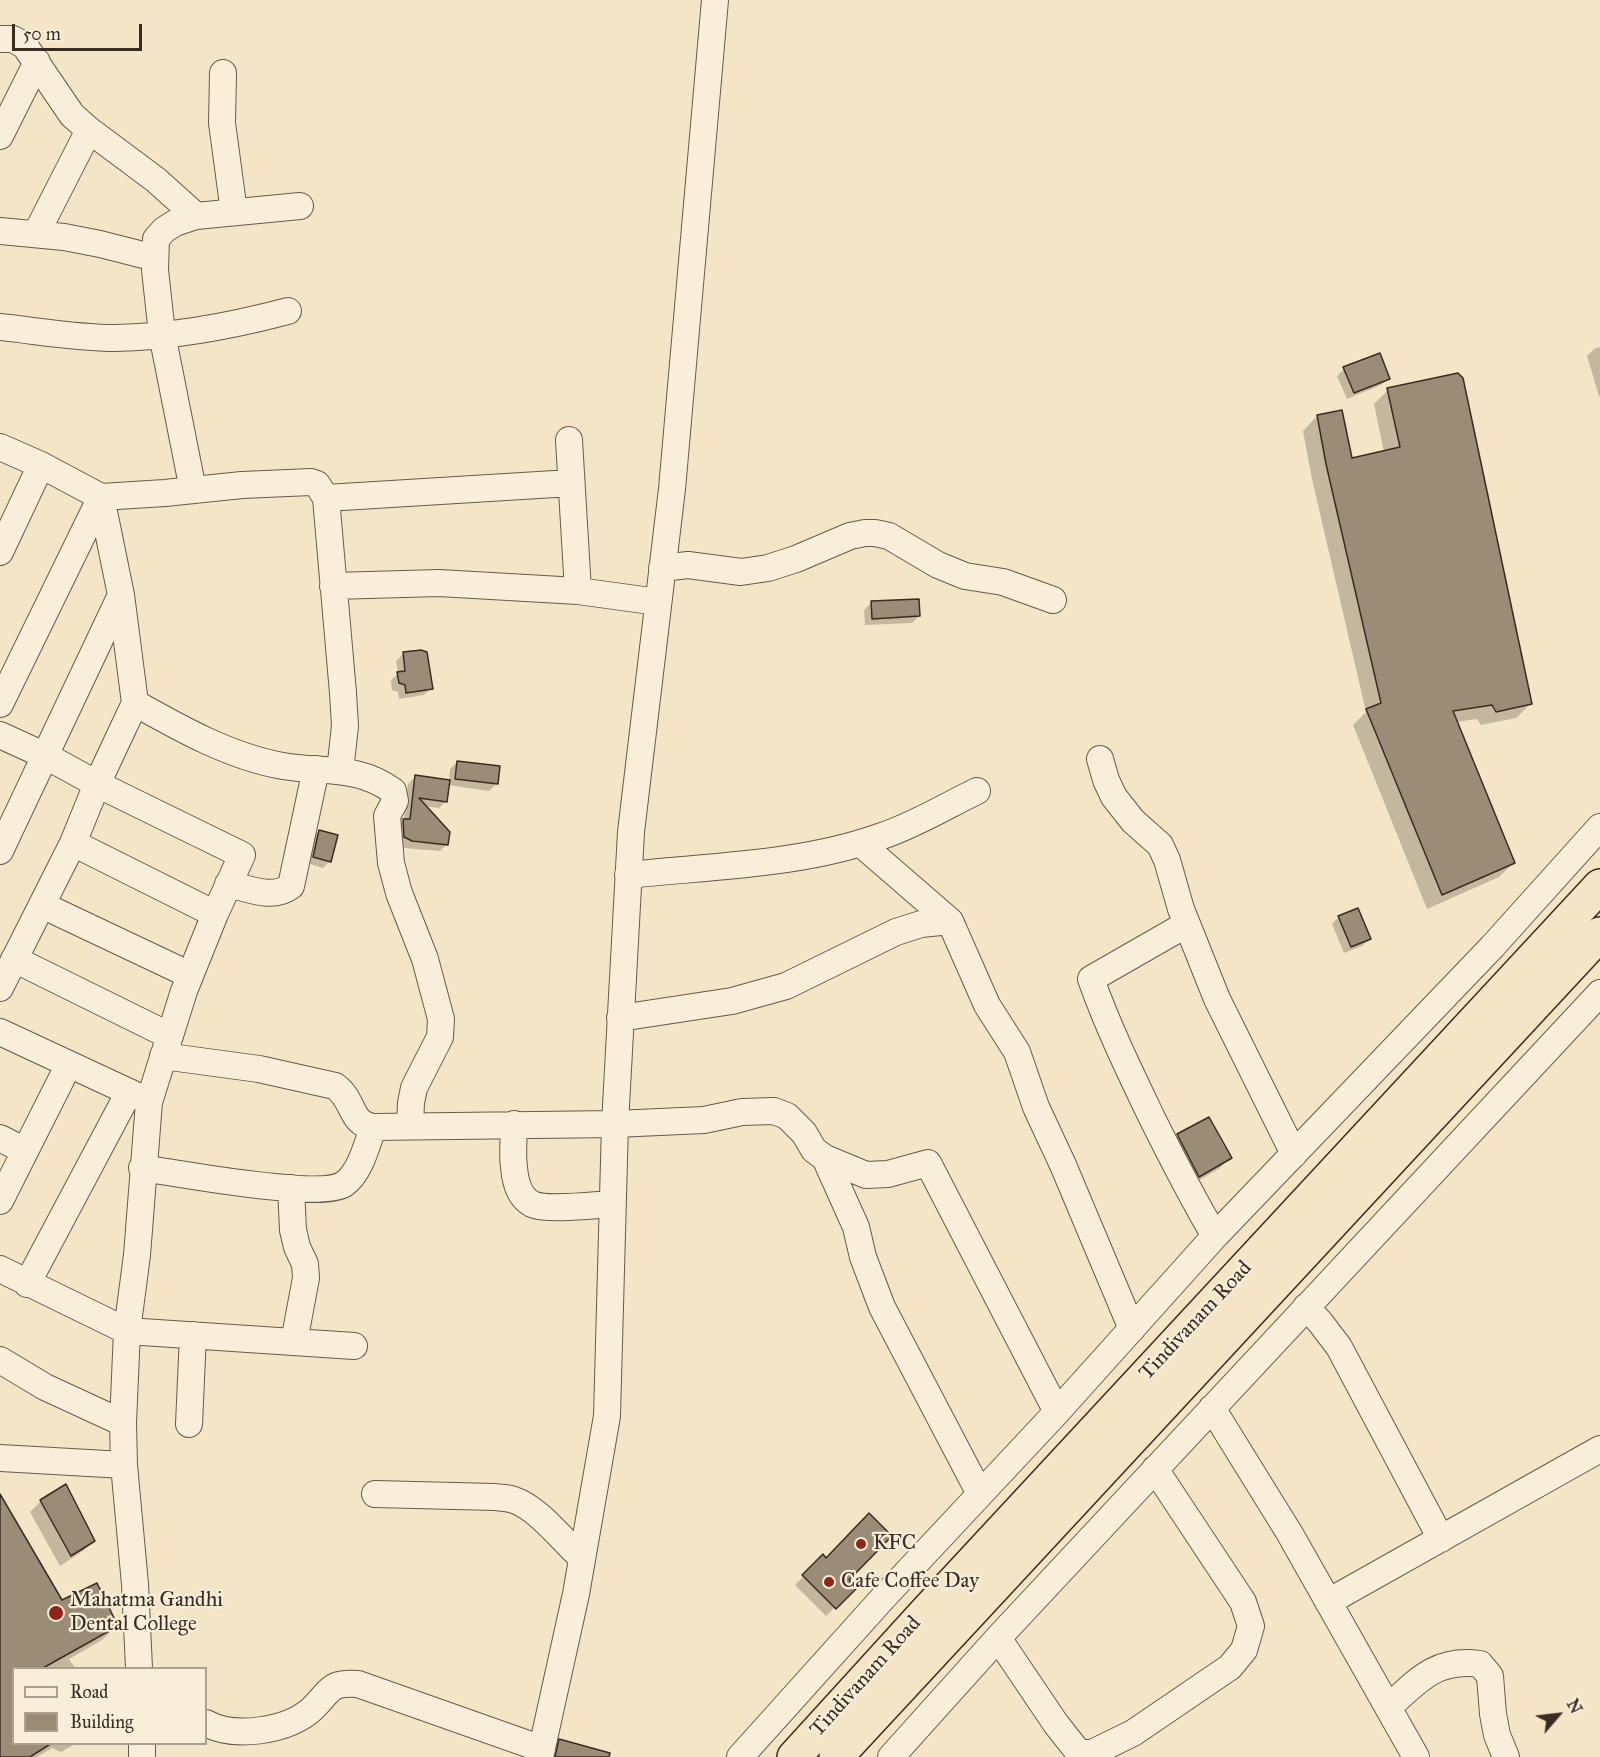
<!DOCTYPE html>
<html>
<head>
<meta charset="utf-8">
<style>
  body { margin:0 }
  #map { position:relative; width:1600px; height:1757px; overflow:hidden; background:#f4e5c6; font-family:"IM FELL Great Primer",serif }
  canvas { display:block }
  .legend { position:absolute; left:12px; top:1667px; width:195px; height:78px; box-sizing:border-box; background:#f8eeda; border:2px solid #aca090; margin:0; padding:8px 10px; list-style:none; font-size:18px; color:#3a2c22 }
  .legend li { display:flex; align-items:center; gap:12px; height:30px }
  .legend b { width:30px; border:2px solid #aca090 }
  .north { position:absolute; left:1528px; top:1685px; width:60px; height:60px; -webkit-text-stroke:4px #f8eeda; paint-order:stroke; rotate:62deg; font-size:16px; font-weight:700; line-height:24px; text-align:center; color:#3a2c22 }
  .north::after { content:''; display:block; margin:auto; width:21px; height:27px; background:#3a2c22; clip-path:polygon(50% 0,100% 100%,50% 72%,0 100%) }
  .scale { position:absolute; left:12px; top:24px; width:130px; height:27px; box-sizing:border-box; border:3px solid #3a2c22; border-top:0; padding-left:8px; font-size:18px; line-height:21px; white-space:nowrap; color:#3a2c22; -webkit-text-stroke:4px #f8eeda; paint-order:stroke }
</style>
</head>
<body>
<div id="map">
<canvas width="1600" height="1757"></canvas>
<ul class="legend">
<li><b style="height:8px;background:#f8eeda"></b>Road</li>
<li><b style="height:16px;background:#9b8c77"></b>Building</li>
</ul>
<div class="north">N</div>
<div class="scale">50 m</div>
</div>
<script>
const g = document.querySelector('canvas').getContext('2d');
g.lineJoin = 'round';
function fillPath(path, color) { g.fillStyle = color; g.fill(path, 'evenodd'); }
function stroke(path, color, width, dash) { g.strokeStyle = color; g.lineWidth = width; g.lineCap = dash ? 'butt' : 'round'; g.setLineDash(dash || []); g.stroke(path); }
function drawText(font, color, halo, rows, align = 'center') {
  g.font = font + ' "IM FELL Great Primer",serif'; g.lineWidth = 4.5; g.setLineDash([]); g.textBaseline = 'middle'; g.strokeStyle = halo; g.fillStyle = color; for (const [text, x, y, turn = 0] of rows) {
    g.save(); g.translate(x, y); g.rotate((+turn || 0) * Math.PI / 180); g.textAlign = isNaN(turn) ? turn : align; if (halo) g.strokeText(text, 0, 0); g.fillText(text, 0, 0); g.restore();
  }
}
const shadow = new Path2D(`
  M1600,347V396H1599L1587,356L1594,349Z
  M1344,369L1388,378L1381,385L1347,399L1337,376Z
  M1388,390L1530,704L1516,718L1481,725L1477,719L1455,722L1514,862L1499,877L1427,909L1353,725L1366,712L1312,479L1303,431L1317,416L1351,460L1384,452L1374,404Z
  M871,603L919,616L912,623L865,625L864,610Z
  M426,653L431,688L424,695L399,699L398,692L392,690L391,680L398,674L396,661L403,654Z
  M457,762L496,784L489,791L448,785L446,801L439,808L424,806L447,844L440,851L404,848L397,844L396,827L404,819L408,784L415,777L449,781L450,769Z
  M319,831L330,861L323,868L307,863L312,838Z
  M1339,917L1369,939L1362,946L1344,953L1332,924Z
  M1178,1136L1230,1157L1220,1168L1188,1187L1167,1146Z
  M0,1496L61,1602L117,1626L102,1640L69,1659L75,1668H14V1744H75L61,1752L52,1748L37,1757H0Z
  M41,1501L94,1540L83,1551L60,1566L30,1512Z
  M823,1556L854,1588L826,1616L795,1585Z
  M560,1740L595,1757H545Z`);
const building = new Path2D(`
  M1380,353L1390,379L1354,393L1343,367Z
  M1458,373L1463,378L1532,704L1496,712L1492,705L1453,711L1515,863L1442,895L1366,709L1381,703L1326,464L1317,415L1342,410L1352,458L1400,447L1387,388Z
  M919,599L920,616L872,619L871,601Z
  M421,650L427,652L433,689L406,693L405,685L399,683L397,672L405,671L403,652Z
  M457,761L500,766L498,784L455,779Z
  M415,775L450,780L447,802L419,798L450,832L448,845L412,841L404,837L403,819H410Z
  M319,830L338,835L331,862L313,857Z
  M1358,908L1371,939L1351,947L1338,916Z
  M1209,1117L1232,1158L1199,1177L1177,1134Z
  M66,1484L95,1541L71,1556L40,1500Z
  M0,1494L62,1600L97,1583L118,1626L43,1668H14V1743H52L30,1757H0Z
  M869,1513L892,1536L849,1580L857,1588L836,1609L802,1575L823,1554L826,1558Z
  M559,1739L610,1753L609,1757H555Z`);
const minor = new Path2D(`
  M0,39H13L25,46L72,115L89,130L156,180L196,216
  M223,73L222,123L234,212
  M0,136L37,62
  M0,231L64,237L100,244L155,258
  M36,234L89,130
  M0,327C38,331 77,338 115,338C170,337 235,325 288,311
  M569,440L578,591
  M0,447L41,465L101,497L121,595L135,703L97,784L73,843L0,988
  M193,490L162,334L155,270L156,239L164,230L175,223L196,216L300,206
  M326,498L571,483
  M0,552L41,465
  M662,568L688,565L741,572L768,568L796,559L850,536L865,533H875L889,536L938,565L965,576L1003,582L1053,600
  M333,586L439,583L578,591L658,602
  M135,703C181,729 231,757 283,766C322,773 358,765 393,791L395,801L387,816L391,863L399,893L425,959L441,1019L440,1037L414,1088L411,1103L410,1125
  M0,704L101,497L165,493L242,485L311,482L317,484L326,498L343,693L345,726L340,771
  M0,735L46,756L97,784L242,855L215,914L184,991L149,1102L137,1255L127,1331L123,1423L124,1465L135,1584L139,1668
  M1100,759L1106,780L1114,797L1133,821L1160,845L1167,860L1181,909L1217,999L1294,1154
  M73,843L215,914
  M0,851L121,595
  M628,875C712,866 802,865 882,836C915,825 946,806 977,791
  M228,884C250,889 273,900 291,886L316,769
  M42,905L190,975
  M950,921L987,1005L1017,1052L1036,1107L1063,1165L1132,1329
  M1187,924L1091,979C1108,1027 1130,1072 1152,1118C1172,1158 1192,1198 1215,1236
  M14,959L170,1036
  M620,1018L732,1001L786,986L896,932L921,924L950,921L860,843
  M0,1032L144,1099
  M163,1056L259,1069L335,1086C355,1100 349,1123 373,1127L615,1124L704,1120L742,1112L774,1111L787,1116L804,1133L814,1150L825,1158L866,1175L888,1174L928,1163L1057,1412
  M514,1124C514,1138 512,1153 514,1167C515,1180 519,1197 532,1204C547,1211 594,1205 612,1204
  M0,1138L25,1151
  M825,1158L856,1227L863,1257L882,1307L980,1494
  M142,1168C177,1173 320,1200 344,1184C360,1173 367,1145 373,1127
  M291,1188L293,1230L297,1247L305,1264L306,1278L294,1342
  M0,1201L69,1064
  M0,1269L127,1331L354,1346
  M27,1284L129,1092
  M1306,1307L1320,1322L1339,1347L1441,1539
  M0,1360L45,1387L123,1423
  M1212,1408L1290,1534L1416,1757
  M189,1424L193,1335
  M0,1458L124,1465
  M375,1494L495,1497C501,1498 509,1498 514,1500C538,1508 563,1541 582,1558
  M1328,1602L1600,1449
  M998,1638L1056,1724L1079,1753H1092L1133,1733L1230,1667L1244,1650L1251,1626L1243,1602L1155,1469
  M1389,1707C1418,1680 1437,1658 1480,1664L1490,1676L1493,1714L1497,1735L1506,1757
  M206,1723C234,1739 288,1731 312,1709C331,1691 328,1682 358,1684L542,1749
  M142,1744V1757
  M540,1757L576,1594L607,1416L615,1124L631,832L672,489L715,0
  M740,1757L883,1598L1057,1412L1215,1236L1492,947L1600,827
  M891,1757L998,1638L1600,993`);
const highway = new Path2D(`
  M794,1757L926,1612L1600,886
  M836,1757L1600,934`);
const markers = [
  [861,1544,6,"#8f2418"],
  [829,1582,6,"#8f2418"],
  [56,1613,8,"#8f2418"]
];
const streetNames = [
  ["Tindivanam Road",1196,1321,-47],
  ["Tindivanam Road",866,1677,-48]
];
const poiNames = [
  ["KFC",873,1544],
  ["Cafe Coffee Day",841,1582],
  ["Mahatma Gandhi",70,1601],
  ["Dental College",70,1625]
];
fillPath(shadow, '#0003');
fillPath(building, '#9b8c77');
stroke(building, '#3a2c22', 1.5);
stroke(minor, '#685a4b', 28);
stroke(highway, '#3a2c22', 36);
stroke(minor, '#f8eeda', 26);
stroke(highway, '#f4e5c6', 33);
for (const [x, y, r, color] of markers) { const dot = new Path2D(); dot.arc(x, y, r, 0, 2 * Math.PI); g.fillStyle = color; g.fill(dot); stroke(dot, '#f8eeda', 2); }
drawText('21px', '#3a2c22', '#f8eeda', streetNames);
drawText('21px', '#3a2c22', '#f8eeda', poiNames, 'left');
</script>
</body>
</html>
